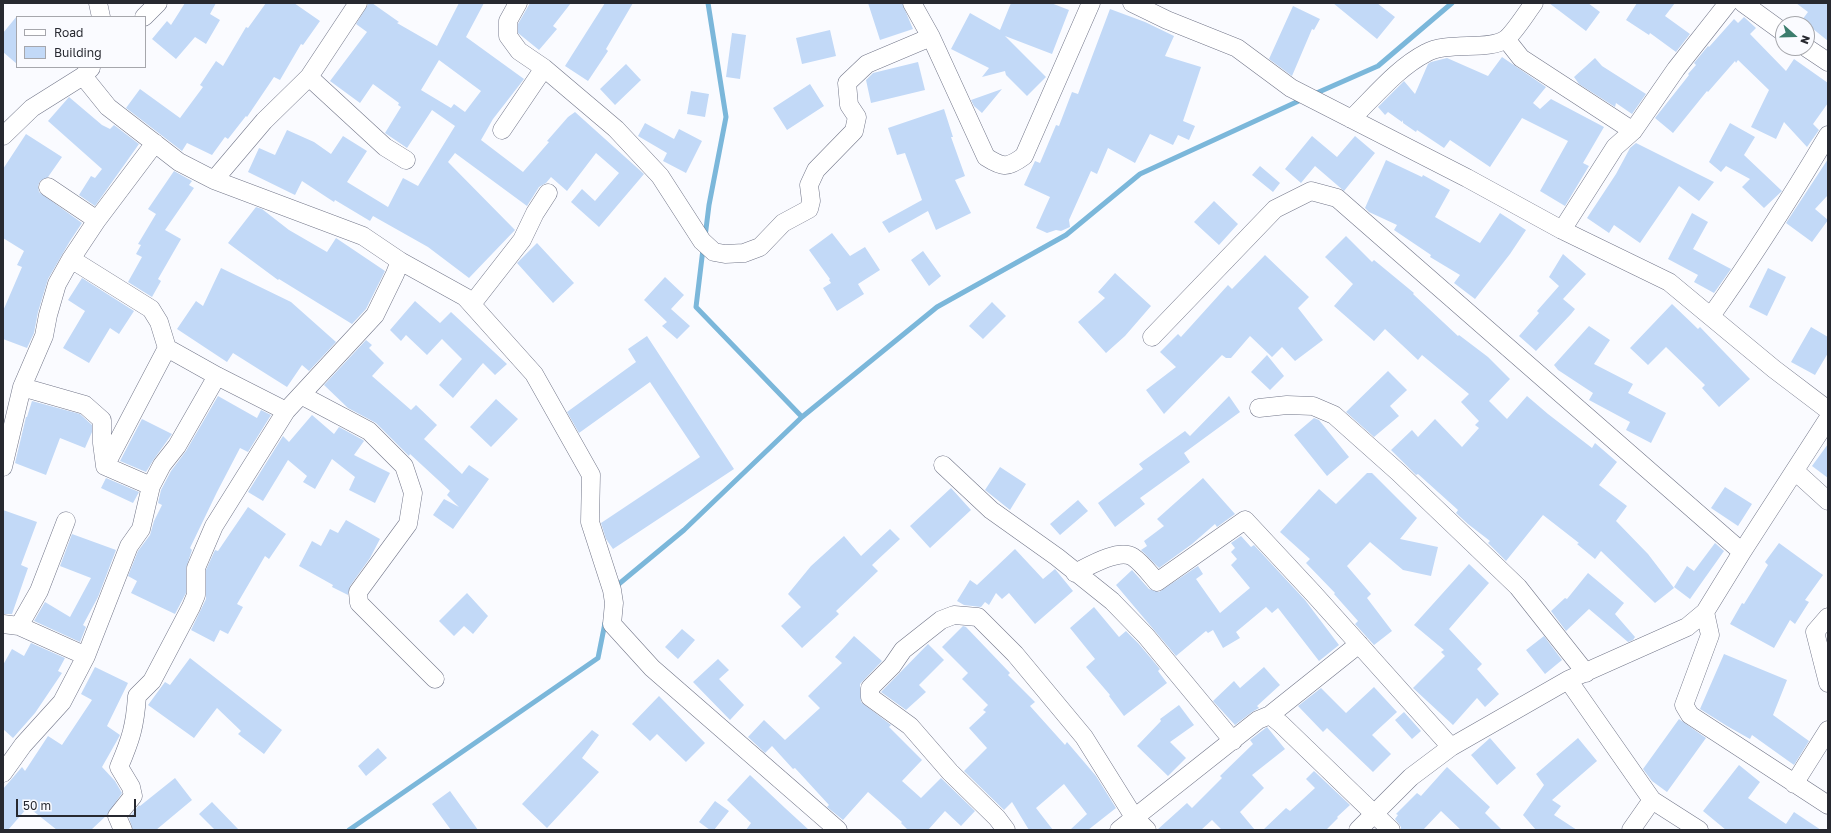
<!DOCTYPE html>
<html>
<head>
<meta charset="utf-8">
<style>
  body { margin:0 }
  #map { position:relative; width:1831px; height:833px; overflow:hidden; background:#fafbff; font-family:"Golos Text",sans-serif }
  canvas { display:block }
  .frame { position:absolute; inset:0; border:4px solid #272930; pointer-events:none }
  .legend { position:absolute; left:16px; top:16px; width:130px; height:52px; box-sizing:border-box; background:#fafbff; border:1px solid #a6a7ac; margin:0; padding:5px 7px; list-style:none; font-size:12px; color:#272930 }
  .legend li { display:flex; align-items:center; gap:8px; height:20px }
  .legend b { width:20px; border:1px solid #a6a7ac }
  .north { position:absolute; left:1775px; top:16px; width:40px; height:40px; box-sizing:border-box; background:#fafbff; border:1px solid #a6a7ac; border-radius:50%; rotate:110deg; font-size:11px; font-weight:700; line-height:16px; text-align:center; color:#272930 }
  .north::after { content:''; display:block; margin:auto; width:14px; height:18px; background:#3c7d6d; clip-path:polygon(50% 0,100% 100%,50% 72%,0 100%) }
  .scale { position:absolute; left:16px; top:799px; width:120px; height:18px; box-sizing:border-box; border:2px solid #272930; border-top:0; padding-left:5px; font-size:12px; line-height:14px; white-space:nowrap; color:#272930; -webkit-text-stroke:3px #fafbff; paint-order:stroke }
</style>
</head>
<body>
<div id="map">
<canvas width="1831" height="833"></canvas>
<div class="frame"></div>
<ul class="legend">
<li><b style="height:5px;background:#fff"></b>Road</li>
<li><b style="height:11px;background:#c2d9f7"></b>Building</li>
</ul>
<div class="north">N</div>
<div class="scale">50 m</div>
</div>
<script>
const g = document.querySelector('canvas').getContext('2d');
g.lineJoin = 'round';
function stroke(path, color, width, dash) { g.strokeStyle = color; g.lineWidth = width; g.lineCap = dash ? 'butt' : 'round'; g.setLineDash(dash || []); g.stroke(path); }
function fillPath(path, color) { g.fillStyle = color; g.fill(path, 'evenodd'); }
const stream = new Path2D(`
  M1312,95L1378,66L1452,3
  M705,237L709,205L726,117L708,3
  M703,249L696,307L802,417
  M614,588L684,530L802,417L937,307L1066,235L1140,174L1303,99
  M349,830L598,658L605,623`);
const building = new Path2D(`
  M185,3H216L210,14L220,20L206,44L195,37L176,59L152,39L167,21L171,25Z
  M266,3H294L320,21L303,45L301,44L280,80L274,77L247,117L246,116L228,139L225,137L212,155L187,143L182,151L126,108L140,89L180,118L203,87L200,85L216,61L223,66L246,27L248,28Z
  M369,3H372L399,22L397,23L437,46L459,3H484L466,37L524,79L493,119L481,140L523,172L549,142L547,141L568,117L575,112L644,174L599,227L571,202L582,189L595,201L619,173L596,153L567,191L551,177L546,183L539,187L527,206L455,153L448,162L515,230L469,278L428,247L373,216L370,221L335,200L334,202L302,181L295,195L248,172L259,148L275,155L287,130L314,142L331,154L343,136L367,151L347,182L388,207L403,178L418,186L455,126L432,110L407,148L385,133L401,107L398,105L399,103L373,84L360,103L330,81L367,32L356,24ZM439,60L481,91L465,112L454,104L451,108L421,90Z
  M530,3H571L553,26L557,29L539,50L518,33V24Z
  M605,3H633L606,49L608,51L588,81L565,66Z
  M868,3H902L913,29L880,40Z
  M1011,3H1051L1069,10L1052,54L1005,36L1046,77L1027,96L1006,75L1005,71L982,77L989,68L951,49L970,13L1000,30Z
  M1333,3H1377L1395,17L1377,39Z
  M1549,3H1588L1600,12L1586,31Z
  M1637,3H1675L1665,16L1690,34L1676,52L1650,33L1649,35L1626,20Z
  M1796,3H1828V41L1802,20L1808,12Z
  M1293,6L1320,19L1314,30L1312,29L1292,76L1269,59Z
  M1110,9L1145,22L1174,36L1165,56L1201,67L1183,121L1195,126L1189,140L1178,135L1173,145L1150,134L1135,163L1108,148L1097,174L1091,171L1069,220L1070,227L1061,231L1056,230L1047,233L1036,228L1050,197L1024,185L1035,161L1040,163L1056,125L1059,126L1072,92L1078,94Z
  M17,16V64L3,52V33Z
  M1744,17L1756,28L1750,34L1786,71L1794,59L1828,83V103L1813,124L1819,130L1807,147L1784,122L1776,139L1751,127L1769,90L1738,60L1736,63L1735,61L1708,92L1707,91L1673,133L1655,118L1689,75L1688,74L1696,65L1694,63L1708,46L1709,47L1734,19L1738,23Z
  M830,30L836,56L802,64L796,38Z
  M732,33L746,35L740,79L726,77Z
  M1502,57L1546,87L1533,103L1540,109L1551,99L1604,127L1583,163L1589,166L1565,206L1540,191L1568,141L1522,118L1490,167L1450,140L1444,148L1417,130L1416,132L1403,123V120L1402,122L1388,112L1385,115L1378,107L1404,81L1415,94L1428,64L1431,62L1447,58L1488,76Z
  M1595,58L1602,66L1646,94L1632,114L1616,103L1615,107L1579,84L1574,77Z
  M918,62L925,90L871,103L866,80L873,73Z
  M626,64L641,80L615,105L600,89Z
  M810,84L824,106L787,130L773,108Z
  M1002,89L982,113L974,106L971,100Z
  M691,91L709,94L705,117L687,114Z
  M69,97L102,125L110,129L114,125L139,144L95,206L79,195L91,176L95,178L102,169L48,121Z
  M944,109L953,137H951L965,176L955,180L971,213L936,230L928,211L889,233L882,222L922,200L905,153L897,155L888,128Z
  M645,123L674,139L679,129L702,141L686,173L663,161L667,153L638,136Z
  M1730,123L1755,137L1744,155L1782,191L1764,208L1742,187L1750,179L1726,166L1721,172L1709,162Z
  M26,134L62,157L48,177L40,181L38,186L39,192L82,223L70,241L48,279L38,312L34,333L27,348L3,339V311L22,267L17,265L24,251L3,238V169Z
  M1312,136L1337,157L1355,136L1375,153L1344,191L1315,166L1301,183L1285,169Z
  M1636,143L1714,182L1699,201L1679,186L1640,243L1614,225L1609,233L1587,218L1616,174L1630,148Z
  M1828,159V195L1815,209L1828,220L1812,242L1786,223Z
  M1386,160L1422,177L1423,175L1450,190L1435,217L1480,243L1500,213L1526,230L1510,254L1475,299L1454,283L1460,275L1430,257L1431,255L1394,230L1397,225L1369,212L1365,208Z
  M1260,166L1280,183L1273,192L1252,175Z
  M174,171L192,181L189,185L194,188L165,230L181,239L158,279L161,281L152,297L128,282L142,257L136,254L141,245L138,244L156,214L148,209Z
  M1214,201L1238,224L1219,245L1194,222Z
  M256,207L262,209L289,230L327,252L336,238L385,271L366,309L352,324L279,279L278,280L228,243Z
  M1692,213L1708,222L1693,249L1731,269L1714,293L1694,282L1698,275L1668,259Z
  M832,233L850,256L865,247L880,270L858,284L864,294L837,311L823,288L831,283L829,280L830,279L809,250Z
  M1346,236L1372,262L1374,260L1414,293L1413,294L1458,336L1459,335L1488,357L1510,379L1489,401L1507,419L1527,396L1548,414L1592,448L1595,443L1617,462L1599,485L1627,506L1616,521L1648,554L1674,588L1655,603L1601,551L1595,559L1577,544L1579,543L1543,515L1506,561L1488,543L1490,541L1468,524L1456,513L1458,510L1418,474L1416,475L1391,450L1412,430L1418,437L1435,419L1462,447L1479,428L1475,425L1479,421L1461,402L1469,394L1422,355L1418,360L1385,329L1374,341L1334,306L1353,284L1325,257Z
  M537,243L574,283L553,303L517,263Z
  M923,251L941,276L929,286L911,260Z
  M1563,254L1586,274L1563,299L1575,309L1571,314L1536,351L1519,336L1539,313L1537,311L1559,286L1549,277Z
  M1265,255L1309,297L1298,308L1323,340L1295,361L1282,347L1272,357L1250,336L1231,358H1226L1222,355L1164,414L1146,390L1176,367L1160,352L1178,334L1181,337L1228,285L1232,289Z
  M221,268L291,302L336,342L309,371L302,365L287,387L233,353L227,362L177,329L196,301L203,306Z
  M1768,268L1786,277L1767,316L1749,307Z
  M1115,273L1151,306L1125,336L1106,353L1078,322L1105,298L1098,292Z
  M665,277L684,295L671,309L690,326L677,339L662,326L667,322L644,300Z
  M82,278L134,311L119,334L110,328L89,363L63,348L85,311L68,300Z
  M415,301L440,323L451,312L507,364L495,375L483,363L453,398L439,385L462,359L442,339L427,355L406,335L401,341L390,330Z
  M992,302L1006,316L983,339L969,326Z
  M1672,304L1698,329L1700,327L1750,379L1719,407L1702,388L1705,385L1666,347L1648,365L1630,348Z
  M1589,326L1610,340L1594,364L1633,384L1628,393L1666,413L1651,443L1626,430L1630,422L1589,400L1593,393L1558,370L1554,365Z
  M1811,327L1828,337V353L1815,375L1791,362Z
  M647,336L734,469L613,549L606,539L601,523L700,457L650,382L579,433L567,412L636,362L628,349Z
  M366,340L372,345L369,348L384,363L372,376L411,410L416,405L437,425L424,439L462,474L469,465L489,479L453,529L433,515L444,499L459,507L447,495L450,491L410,454L409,456L376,423L348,408L324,385Z
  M1267,355L1284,376L1270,390L1251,372Z
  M1388,371L1407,390L1390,406L1399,416L1374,437L1346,412Z
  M218,396L257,418L261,410L271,415L248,452L240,448L217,492L190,548L192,550L186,568V593L175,614L131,593L137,581L128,576L138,551L150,535L154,521L162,505L158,503L161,490L171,471L186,451Z
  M1229,396L1240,412L1184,453L1190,462L1140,498L1145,504L1115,527L1098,503L1143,469L1139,464L1185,431L1190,436Z
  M496,399L518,419L491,447L470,427Z
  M32,401L80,414L92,425V432L85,448L60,438L46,475L15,463L26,417H27Z
  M312,415L334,434L339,427L363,440L364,441L354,455L390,473L375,503L349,490L355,477L332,459L315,489L303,482L307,476L288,460L263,501L248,492L283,436L289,442Z
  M1314,418L1319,420L1349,457L1327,476L1294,435Z
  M142,419L172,434L154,459L146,472L120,461Z
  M1828,444V478L1812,466Z
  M1000,467L1026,484L1010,510L985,490Z
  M1367,473H1372L1417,518L1400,539L1438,547L1431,576L1403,570L1370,542L1347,566L1371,594L1367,598L1392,631L1374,645L1355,624L1358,621L1334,594L1335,593L1306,563L1310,559L1280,532L1319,489L1336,504Z
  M106,478L139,492L133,503L101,488Z
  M1203,478L1235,514L1217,527L1215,524L1192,544L1159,568L1141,550L1147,546L1144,541L1164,526L1157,519Z
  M1725,487L1752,504L1738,526L1711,508Z
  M951,488L971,510L930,548L910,526Z
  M1078,500L1088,511L1060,535L1050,524Z
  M248,507L286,534L269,559L265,556L237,604L243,607L228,634L220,630L214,642L191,630L206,599V570L215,550L218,551Z
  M3,510L37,522L21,565L28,568L12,614H3Z
  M346,520L380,539L370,558L350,586L348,595L332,587L333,585L299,566L312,541L321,546L330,529L338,533Z
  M890,529L900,539L872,565L878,571L836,611L839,614L802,648L781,626L801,607L788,594L811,566L844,536L861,556Z
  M72,534L116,550L98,597L83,625L86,627L80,642L34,621L45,602L70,617L91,578L60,566Z
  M1241,536L1251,547L1254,545L1305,600L1339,645L1319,661L1278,608L1272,613L1266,607L1236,632L1240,638L1223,648L1213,630L1208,633L1206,631L1176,656L1116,585L1132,570L1149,589L1159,592L1198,566L1203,574L1196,579L1220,613L1250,588L1231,565L1237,559L1231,552L1235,548L1231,543Z
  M1715,543L1724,551L1690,599L1674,587L1687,566L1694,571Z
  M1779,543L1823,575L1805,600L1809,602L1795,624L1790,620L1774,648L1730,624L1742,603L1744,604L1768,565L1765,562Z
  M1015,549L1043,579L1055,569L1073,591L1035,624L1009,593L1002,599L996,593L989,605L985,602L981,607L964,605L957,601L970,580L977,585Z
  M1469,564L1489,583L1449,629L1482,664L1477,669L1499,694L1485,707L1477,698L1453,725L1413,688L1445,656L1441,652L1444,650L1414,625Z
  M1588,573L1624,603L1615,614L1635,637L1633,640L1628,642L1589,609L1566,631L1551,611L1565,598L1567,599Z
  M467,593L488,616L473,634L464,626L454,636L439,621Z
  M1094,607L1119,637L1126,631L1138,643L1160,669L1158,671L1167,683L1124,716L1109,696L1110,695L1086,667L1095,659L1070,628Z
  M963,626L966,627L1010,673L1008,675L1035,702L1030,706L1065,745L1067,742L1096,776L1116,808L1088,830H1070L1087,814L1064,784L1036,808L1053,830H1029L1012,802L1004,810L964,771L987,748L969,728L986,712L983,710L988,705L962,679L968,673L942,647Z
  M682,629L695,640L678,659L665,647Z
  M854,636L882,661L860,684L861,702L891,725L889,727L922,760L902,781L921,798L941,778L975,811L961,826L945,811L928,830H908L901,823L902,822L868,792L843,820L827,807L829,805L795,768L793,769L772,746L765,753L748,737L764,720L785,740L820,708L808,696L842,663L835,657Z
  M1544,636L1562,660L1545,674L1526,650Z
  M31,643L65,658L58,671L62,673L35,713L13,738L3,729V665L12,649L24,656Z
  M928,644L944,660L919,685L926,692L906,710L881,692Z
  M1724,654L1787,680L1773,715L1809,741L1794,765L1752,735L1750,739L1727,726L1700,709Z
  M190,658L282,730L264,754L238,734L241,731L217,708L194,738L148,705L165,682L170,685Z
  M718,659L729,670L719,679L744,705L730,720L693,682Z
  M95,667L128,683L107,726L120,735L119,737L102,767L115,781L122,793L107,815L91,830H57L28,807L8,830H3V789L22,767L25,771L48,736L62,745L92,700L81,694Z
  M1264,667L1280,685L1257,706L1259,708L1252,712L1235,725L1213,701L1234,681L1240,688Z
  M1374,687L1397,712L1372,735L1391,754L1373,772L1327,728L1323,732L1298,706L1321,688L1346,713Z
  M659,696L705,743L686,762L657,734L650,741L632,724Z
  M1179,705L1194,725L1170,742L1186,758L1168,776L1137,746L1161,721L1160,719Z
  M1404,712L1421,731L1412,739L1395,720Z
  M1679,719L1706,738L1667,792L1652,781L1643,769Z
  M1267,727L1285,749L1252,775L1264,788L1240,812L1255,830H1222L1212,820L1201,830H1157L1187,803L1192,808L1222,778L1220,776L1253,744L1250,740Z
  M592,730L599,735L582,758L599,772L547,828L522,804Z
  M1490,738L1516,768L1497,785L1471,755Z
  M1578,738L1597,761L1552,800L1561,806L1554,815L1577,830H1536L1523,815L1544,785L1536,774Z
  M378,748L387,758L366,776L358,766Z
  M1739,765L1760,782L1748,798L1786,824L1794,812L1821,830H1726L1703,811Z
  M1447,767L1490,807L1485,813L1502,830H1461L1441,811L1423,830H1401V827L1395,819L1398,815L1396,814L1417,793L1421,796Z
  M1314,771L1350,805L1337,817L1338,818L1326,830H1263L1286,808L1290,811L1315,788L1306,779Z
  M750,775L785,808L809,830H746L751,823L727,800Z
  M175,778L192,800L156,830H133L129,818L139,805L140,806Z
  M450,791L478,830H451L432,804Z
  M715,801L729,811L714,830H710L699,822Z
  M212,802L239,830H215L199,814Z`);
const minor = new Path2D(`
  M98,3L101,17
  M518,3L508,21V36L519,51L544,68L616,129L660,176L702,241L714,252L725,254L744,253L760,247L783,223L809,209L811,201L809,185L816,170L854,131L857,117L849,105L847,83L867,64L931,37
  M912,3L931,37L986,157C1003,168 1008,168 1024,156L1091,3
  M1132,3L1167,20L1237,48L1291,88L1467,178L1562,230L1669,282L1774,369L1828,410
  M1743,3L1783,32
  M144,17L158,3
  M1506,39L1521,58L1633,131
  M1807,48L1828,62
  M83,76L108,107L179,162L214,180L363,236L400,261L465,297L534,374L591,475L590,522L612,590L614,603L612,624L652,668L838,830
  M309,77L385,147L406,160
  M1351,119C1374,97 1397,68 1426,53C1447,41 1490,51 1506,39C1514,33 1527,12 1534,3
  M502,130L544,68
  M3,136L32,108L83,76L91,68
  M214,180L264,121L309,77L358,3
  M48,187L97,220
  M1562,230L1615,147L1633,131L1676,69L1728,3
  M71,259L151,309L159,322L167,348L217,376L286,411
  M472,304L522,240L535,213L548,193
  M1711,316C1753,257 1791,197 1828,135
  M1152,337L1275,209L1311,191L1337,198L1742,552
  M22,387L85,405L102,420V443L105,466L151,486
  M301,395L369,431L404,466L413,493L408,524L358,592L359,603L435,679
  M1259,408L1287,405L1313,406L1334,415L1398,472L1518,587L1586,673
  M943,465L991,510L1057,557L1112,601L1146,636L1233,741
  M105,466L167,348
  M3,467L22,387L44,336L48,315L57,284L71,259L97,220L155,143
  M1795,471L1828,501
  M1075,573C1089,566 1119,548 1133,557C1142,563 1150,574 1157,582L1245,520L1313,593L1451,747
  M1705,612L1710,635L1684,705L1690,715L1828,805
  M1828,617L1815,632L1828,683
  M3,624L19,626L86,656
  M19,626L39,591L66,521
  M1568,680L1652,800L1699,830
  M1270,715L1281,724L1391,830
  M3,773L23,745L62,702L86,656L129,546L141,529L151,486L162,465L177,446L217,376
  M1794,784L1828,730
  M123,830L117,816L133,796L131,787L119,767C131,739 135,726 137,696L152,681L191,607L196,595V568L214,526L286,411L375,315L395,274L400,261
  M1006,830L997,818L950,772L910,726L870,697V688L892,666L903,650L941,620L954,615L978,617L1015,654L1084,737L1134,817L1147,830
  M1119,830L1258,720L1270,715L1359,644
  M1358,830L1411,777L1451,747L1568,680L1687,627L1705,612L1742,552L1828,419
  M1631,830L1652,800`);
stroke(stream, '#7bb7da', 5);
fillPath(building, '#c2d9f7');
stroke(minor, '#727689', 19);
stroke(minor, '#fff', 18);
</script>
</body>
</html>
